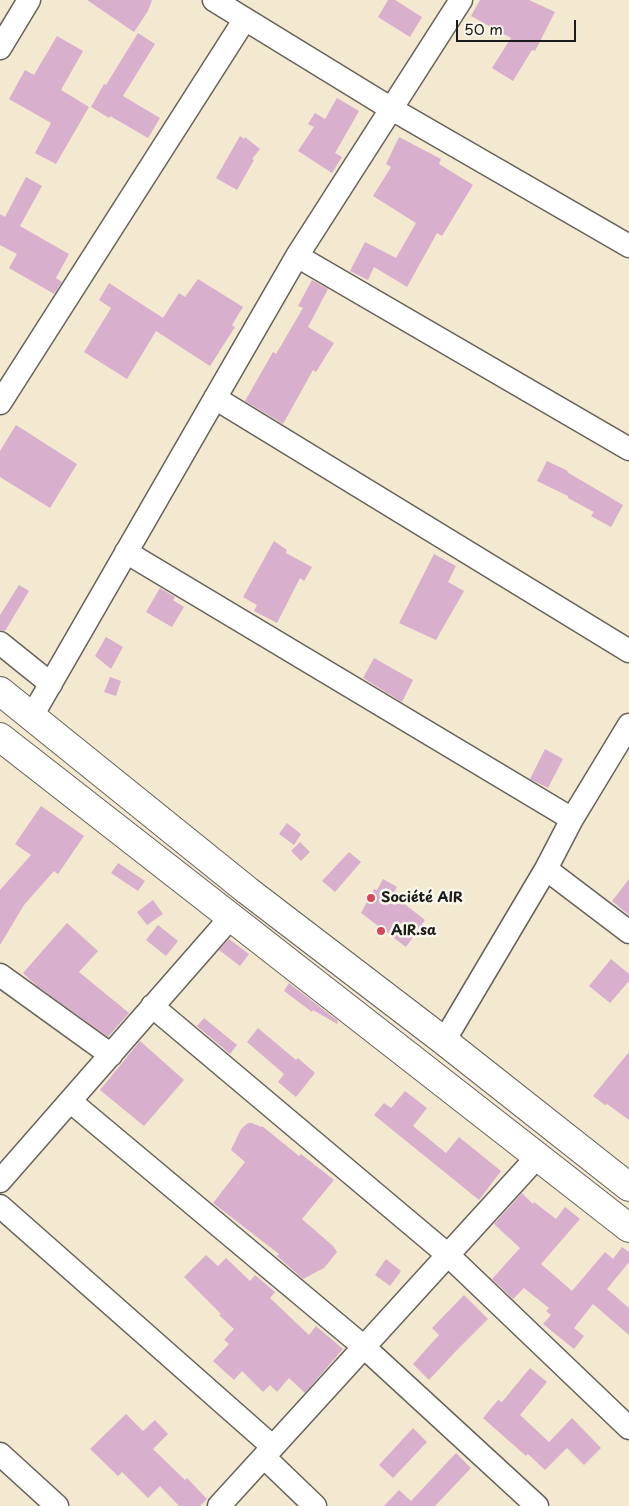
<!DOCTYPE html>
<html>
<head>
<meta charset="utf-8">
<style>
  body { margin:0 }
  #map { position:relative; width:629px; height:1506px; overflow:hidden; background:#f3e8d0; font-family:"Playpen Sans",sans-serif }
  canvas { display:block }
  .scale { position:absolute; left:456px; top:20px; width:120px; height:22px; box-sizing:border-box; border:2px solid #1c1c1c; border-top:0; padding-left:6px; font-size:15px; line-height:18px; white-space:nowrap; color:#1c1c1c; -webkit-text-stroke:4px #fbf7ec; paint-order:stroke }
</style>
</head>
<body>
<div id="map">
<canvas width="629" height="1506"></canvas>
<div class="scale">50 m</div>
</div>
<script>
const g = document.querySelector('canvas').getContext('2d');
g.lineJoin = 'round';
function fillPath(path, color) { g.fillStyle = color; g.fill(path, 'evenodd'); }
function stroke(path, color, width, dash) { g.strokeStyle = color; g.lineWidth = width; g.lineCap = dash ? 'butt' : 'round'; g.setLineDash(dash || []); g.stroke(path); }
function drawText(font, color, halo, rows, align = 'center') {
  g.font = font + ' "Playpen Sans",sans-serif'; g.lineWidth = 5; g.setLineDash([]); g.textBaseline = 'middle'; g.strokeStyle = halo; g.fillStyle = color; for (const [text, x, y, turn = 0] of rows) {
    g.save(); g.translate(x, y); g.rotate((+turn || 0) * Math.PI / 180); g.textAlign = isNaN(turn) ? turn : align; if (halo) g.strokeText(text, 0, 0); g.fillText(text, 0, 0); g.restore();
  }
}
const building = new Path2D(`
  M87,0H152L148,11L134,32Z
  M388,0H395L422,17L410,37L378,17Z
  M480,0H529L555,12L535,51L532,50L513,81L492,68L511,38L471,16Z
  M138,33L155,44L123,96L160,118L148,138L110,116L109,118L91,107L104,84L106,85Z
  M57,36L83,51L61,90L89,107L56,164L35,153L51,123L9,99L25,70L34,75Z
  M337,98L359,111L335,153L342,157L332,173L298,151L314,127L308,124L315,113L325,119Z
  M240,136L244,139L245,137L260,149L252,159L254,160L237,190L216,178Z
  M399,137L441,159L439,164L473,185L442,236L437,233L407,287L374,267L368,280L350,271L365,242L396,258L416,223L373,196L391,167L386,164Z
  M26,177L42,186L20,226L69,254L56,278L62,282L54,294L9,268L17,254L0,245V214L5,217Z
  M198,279L243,307L232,325L235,327L210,366L156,331L127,379L84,352L111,308L99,300L109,283L163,318L179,293L185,297Z
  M312,280L328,289L308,327L334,343L316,372L313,370L283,424L245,401L273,352L276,354L303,308L298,306Z
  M16,425L77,464L50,508L0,477V451Z
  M547,461L568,471L567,472L623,505L611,527L591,516L594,512L568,498V496L537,481Z
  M274,541L287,550L286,553L312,567L304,581L300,578L277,623L254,611L257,605L243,597Z
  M434,554L456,566L448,582L464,591L436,640L399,623Z
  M19,585L29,591L5,631L0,630V615Z
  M160,588L175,597L173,600L184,607L172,627L146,612Z
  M106,637L123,647L111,669L95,656Z
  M374,658L413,680L402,702L363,678Z
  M110,677L121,681L116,696L104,692Z
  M545,749L563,759L548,788L530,779Z
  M41,806L84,836L58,874L54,871L24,905L0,945V890L31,855L15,844Z
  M287,823L301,834L294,845L279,834Z
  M300,842L310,852L301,861L291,851Z
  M349,852L361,862L335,892L322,881Z
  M118,863L145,881L138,891L111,873Z
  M383,879L397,887L393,895L425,920L406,947L361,913L374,889L377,890Z
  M629,879V915L612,901Z
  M153,900L163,914L147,925L137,912Z
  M67,923L98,951L79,972L129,1013L108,1037L37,986L23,973Z
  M158,925L178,941L166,956L146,940Z
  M229,939L249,954L240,966L219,950Z
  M611,959L629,974V981L610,1003L589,986Z
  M289,983L338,1021L337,1024L313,1010L312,1012L284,991Z
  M204,1018L237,1045L230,1054L197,1026Z
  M258,1028L296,1060L298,1058L315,1073L296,1097L278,1082L284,1074L247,1042Z
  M140,1041L184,1080L144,1126L100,1090Z
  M629,1052V1120L607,1104L605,1105L593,1096Z
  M405,1091L427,1108L413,1126L446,1153L459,1137L501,1171L479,1200L374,1115L384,1103L391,1108Z
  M248,1123H252L261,1127L262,1126L299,1156L301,1154L334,1180L302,1219L333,1246L337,1252L324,1268L303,1279L277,1256L279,1254L213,1203L245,1162L231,1150L241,1129Z
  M522,1193L533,1204L534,1202L556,1219L565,1207L580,1219L541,1264L572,1291L605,1252L613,1259L622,1247L629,1252V1262L607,1289L629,1308V1335L593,1304L574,1328L584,1336L574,1349L543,1324L551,1315L546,1311L549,1308L524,1288L513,1299L492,1279L520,1248L494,1224Z
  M206,1255L218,1266L226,1258L250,1281L255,1275L275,1292L270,1298L309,1335L316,1326L343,1349L305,1393L289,1378L277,1392L270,1385L263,1392L242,1371L234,1380L213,1361L229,1344L224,1340L234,1329L219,1315L221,1314L184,1277Z
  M386,1259L401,1271L390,1286L375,1275Z
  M464,1295L488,1319L456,1351L429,1380L413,1364L439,1335L432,1328Z
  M530,1368L547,1382L520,1415L549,1442L572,1418L601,1448L584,1465L567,1448L545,1470L528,1454L526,1456L483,1418L498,1400L502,1402Z
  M126,1414L143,1431L155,1420L168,1434L153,1449L185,1480L187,1478L207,1499L200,1506H179L160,1486L148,1498L122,1472L118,1476L90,1449Z
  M413,1428L427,1442L393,1478L379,1465Z
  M456,1453L471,1468L435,1506H384L399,1490L411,1501Z`);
const minor = new Path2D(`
  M214,0L390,108L629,246
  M0,48L29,0
  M297,256L629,449
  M215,398L629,651
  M0,403L245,19
  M126,552L572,819
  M0,643L51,684
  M32,716L297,256L461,0
  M546,869L629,932
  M0,975L111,1055
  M152,1006L448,1255L629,1428
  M444,1041L546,869L572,819L629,725
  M70,1101L364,1347L537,1506
  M0,1181L231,917
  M0,1206L273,1447
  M0,1454L57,1506
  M264,1457L315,1506
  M219,1506L538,1156`);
const major = new Path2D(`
  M0,691L248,891L444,1041L629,1187
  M0,737L629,1228`);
const markers = [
  [371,898,5,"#d1495b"],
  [381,931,5,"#d1495b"]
];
const poiNames = [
  ["Société AIR",381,898],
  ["AIR.sa",391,931]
];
fillPath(building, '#d9afce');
stroke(minor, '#67635b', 25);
stroke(major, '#67635b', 30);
stroke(minor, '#fff', 22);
stroke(major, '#fff', 28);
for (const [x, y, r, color] of markers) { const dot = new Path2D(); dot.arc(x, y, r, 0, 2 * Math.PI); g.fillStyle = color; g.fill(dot); stroke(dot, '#fbf7ec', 2); }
drawText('bold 14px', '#1c1c1c', '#fbf7ec', poiNames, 'left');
</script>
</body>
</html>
